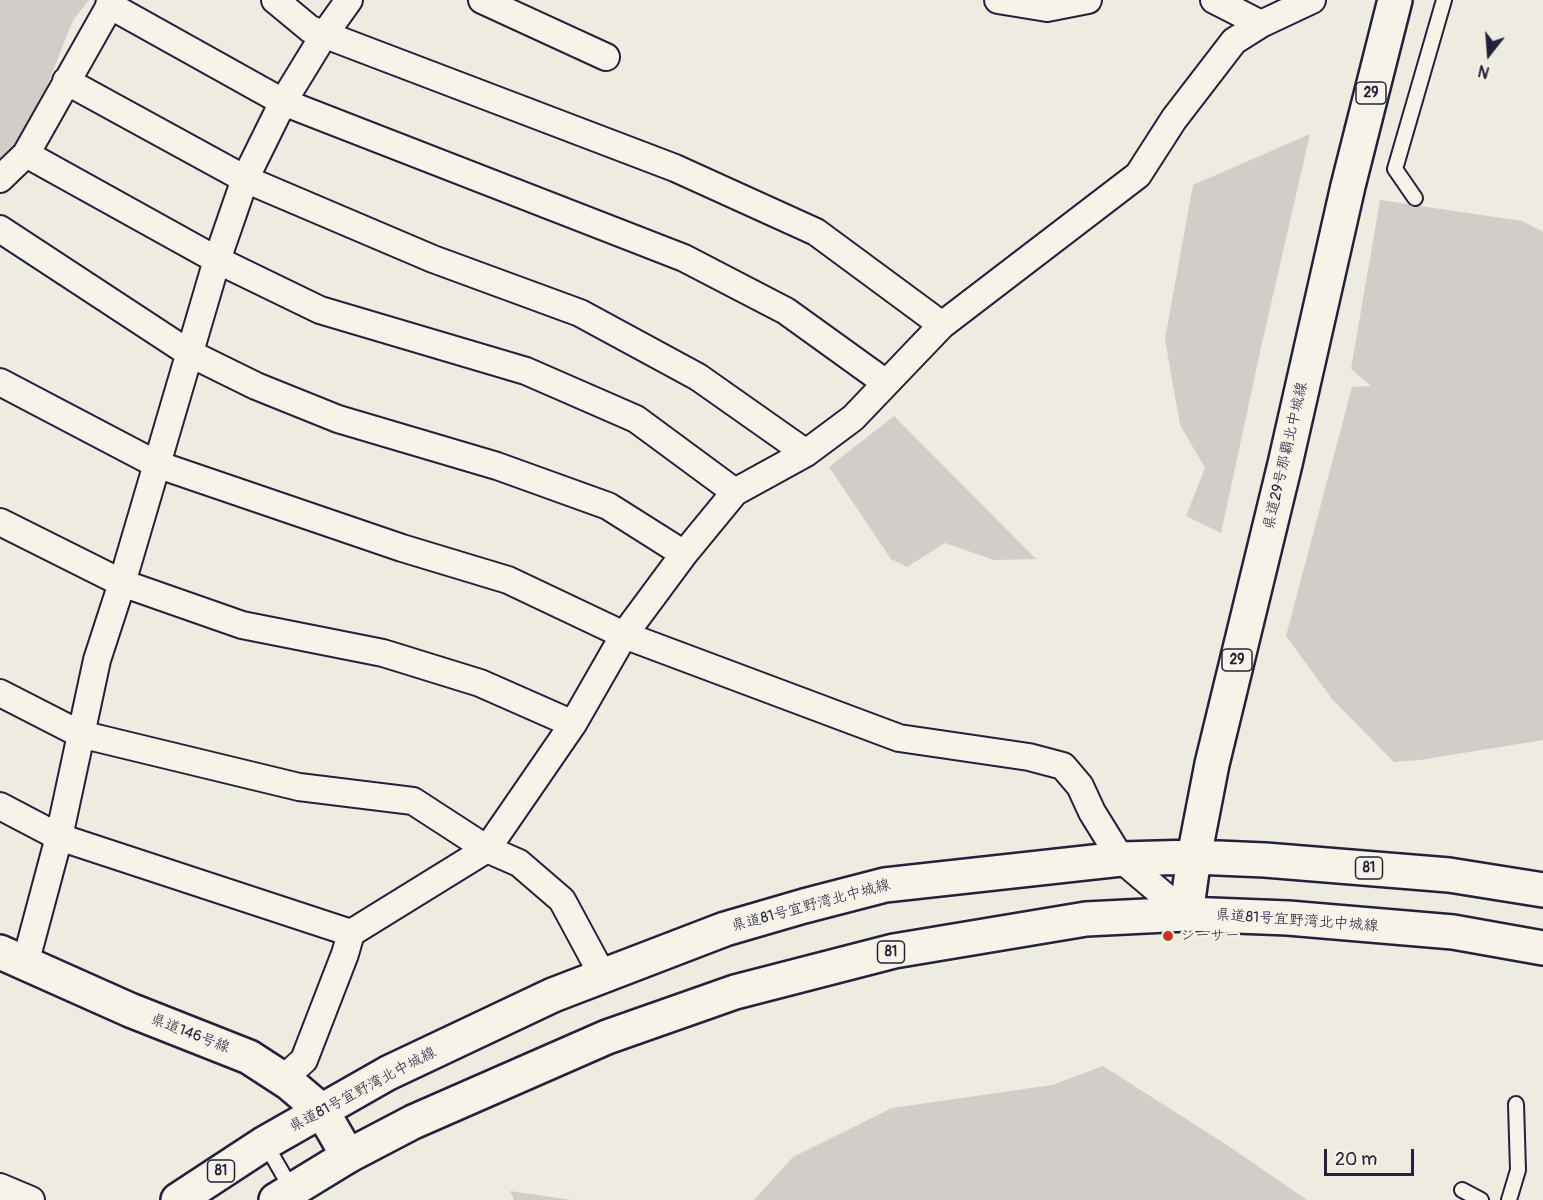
<!DOCTYPE html>
<html>
<head>
<meta charset="utf-8">
<style>
  body { margin:0 }
  #map { position:relative; width:1543px; height:1200px; overflow:hidden; background:#eeebe1; font-family:Pangolin,sans-serif }
  canvas { display:block }
  .north { position:absolute; left:1459px; top:24px; width:60px; height:60px; -webkit-text-stroke:4px #f7f3e8; paint-order:stroke; rotate:197deg; font-size:16px; font-weight:700; line-height:24px; text-align:center; color:#22223b }
  .north::after { content:''; display:block; margin:auto; width:21px; height:27px; background:#22223b; clip-path:polygon(50% 0,100% 100%,50% 72%,0 100%) }
  .scale { position:absolute; left:1324px; top:1149px; width:90px; height:27px; box-sizing:border-box; border:3px solid #22223b; border-top:0; padding-left:8px; font-size:18px; line-height:21px; white-space:nowrap; color:#22223b; -webkit-text-stroke:4px #f7f3e8; paint-order:stroke }
</style>
</head>
<body>
<div id="map">
<canvas width="1543" height="1200"></canvas>
<div class="north">N</div>
<div class="scale">20 m</div>
</div>
<script>
const g = document.querySelector('canvas').getContext('2d');
g.lineJoin = 'round';
function fillPath(path, color) { g.fillStyle = color; g.fill(path, 'evenodd'); }
function stroke(path, color, width, dash) { g.strokeStyle = color; g.lineWidth = width; g.lineCap = dash ? 'butt' : 'round'; g.setLineDash(dash || []); g.stroke(path); }
function drawText(font, color, halo, rows, align = 'center') {
  g.font = font + ' Pangolin,"Klee One",sans-serif'; g.lineWidth = 4.5; g.setLineDash([]); g.textBaseline = 'middle'; g.strokeStyle = halo; g.fillStyle = color; for (const [text, x, y, turn = 0] of rows) {
    g.save(); g.translate(x, y); g.rotate((+turn || 0) * Math.PI / 180); g.textAlign = isNaN(turn) ? turn : align; if (halo) g.strokeText(text, 0, 0); g.fillText(text, 0, 0); g.restore();
  }
}
const green = new Path2D(`
  M0,0H89L73,20L31,127L0,162Z
  M1310,134L1262,343L1221,533L1186,516L1205,468L1180,425L1165,339L1193,185Z
  M1380,200L1522,221L1543,232V740L1420,760L1394,762L1332,699L1286,636L1352,387L1371,386L1351,369Z
  M894,416L1036,559L994,560L945,543L907,567L891,559L829,467Z
  M1103,1066L1227,1145L1307,1200H754L793,1157L892,1108L1052,1085Z
  M510,1191L572,1200H514Z`);
const service = new Path2D(`
  M1415,198L1395,169L1444,0
  M265,1143L292,1190
  M1462,1190L1481,1200
  M1509,1200L1518,1170L1516,1104`);
const minor = new Path2D(`
  M275,0L310,29L675,168L816,232L942,325
  M482,0L606,57
  M998,0L1047,8L1088,0
  M1214,0L1261,24L1312,0
  M109,5L283,102L684,258L786,311L886,383
  M66,81L245,179L433,259L580,313L698,377L806,453
  M26,154L217,260L320,310L526,371L636,419L735,492
  M0,179L26,154L113,0
  M0,229L189,353L256,386L338,419L497,466L608,506L684,554
  M0,382L156,464L402,548L508,580L624,635L899,738L1029,757L1063,766L1080,786L1092,812L1121,859L1186,914
  M0,522L122,583L242,625L383,653L480,683L573,724
  M0,693L80,734L299,787L413,801L487,849L519,863L562,900L603,976
  M0,806L59,837L351,933
  M25,964L59,837L97,660L122,583L217,260L245,179L283,102L324,35L349,0
  M283,1079L304,1060L345,954L351,933L487,849L573,724L624,635L684,554L735,492L806,453L853,418L942,325L1138,175L1174,119L1234,41L1261,24
  M0,1187L31,1200`);
const secondary = new Path2D(`
  M0,952L130,1010L249,1057L289,1083L322,1111L348,1156`);
const primary = new Path2D(`
  M1186,914L1194,857L1212,764L1285,464L1348,186L1395,0
  M178,1200L265,1143L388,1073L553,995L725,929L804,906L885,885L1121,859L1194,857L1265,860L1449,875L1543,890
  M276,1200L348,1156L413,1122L607,1037L735,992L894,951L1086,919L1186,914L1288,918L1453,932L1543,948`);
const markers = [
  [1168,936,6,"#c8321e"]
];
const shields = [
  [1371,93,30],
  [1237,660,30],
  [1369,868,27],
  [891,952,27],
  [221,1171,27]
];
const shieldNames = [
  ["29",1371,93],
  ["29",1237,660],
  ["81",1369,868],
  ["81",891,952],
  ["81",221,1171]
];
const streetNames = [
  ["県道29号那覇北中城線",1286,456,-77],
  ["県道81号宜野湾北中城線",811,906,-15],
  ["県道81号宜野湾北中城線",1297,921,4],
  ["県道146号線",190,1034,21],
  ["県道81号宜野湾北中城線",363,1090,-28]
];
const poiNames = [
  ["シーサー",1180,936]
];
fillPath(green, '#d1cdc9');
stroke(service, '#22223b', 18);
stroke(minor, '#22223b', 30);
stroke(secondary, '#22223b', 38);
stroke(primary, '#22223b', 38);
stroke(service, '#f7f3e8', 14);
stroke(minor, '#f7f3e8', 26);
stroke(secondary, '#f7f3e8', 33);
stroke(primary, '#f7f3e8', 33);
for (const [x, y, r, color] of markers) { const dot = new Path2D(); dot.arc(x, y, r, 0, 2 * Math.PI); g.fillStyle = color; g.fill(dot); stroke(dot, '#f7f3e8', 2); }
for (const [x, y, w] of shields) { const box = new Path2D(); box.roundRect(x - w / 2, y - 11, w, 22, 4.5); g.fillStyle = '#f7f3e8'; g.fill(box); stroke(box, '#22223b', 1.5); }
drawText('bold 14px', '#22223b', null, shieldNames);
drawText('15px', '#22223b', '#f7f3e8', streetNames);
drawText('15px', '#22223b', '#f7f3e8', poiNames, 'left');
</script>
</body>
</html>
